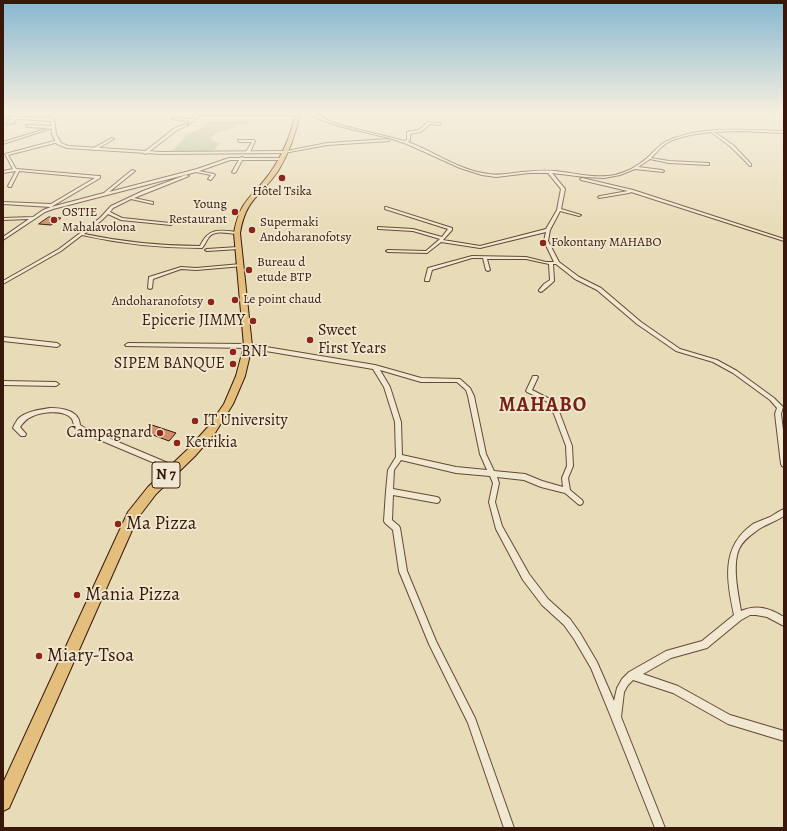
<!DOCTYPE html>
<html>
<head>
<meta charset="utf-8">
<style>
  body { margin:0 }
  #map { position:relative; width:787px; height:831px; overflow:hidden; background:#e8dcb8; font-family:Alegreya,serif }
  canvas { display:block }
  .frame { position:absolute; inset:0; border:4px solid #381808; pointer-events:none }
</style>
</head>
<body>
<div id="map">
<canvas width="787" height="831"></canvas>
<div class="frame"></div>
</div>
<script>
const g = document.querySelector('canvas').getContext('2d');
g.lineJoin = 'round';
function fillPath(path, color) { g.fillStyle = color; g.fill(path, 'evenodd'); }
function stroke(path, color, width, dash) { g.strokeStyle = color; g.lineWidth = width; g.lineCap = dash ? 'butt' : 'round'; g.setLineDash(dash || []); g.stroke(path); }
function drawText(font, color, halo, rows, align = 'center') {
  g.font = font + ' Alegreya,serif'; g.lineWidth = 3.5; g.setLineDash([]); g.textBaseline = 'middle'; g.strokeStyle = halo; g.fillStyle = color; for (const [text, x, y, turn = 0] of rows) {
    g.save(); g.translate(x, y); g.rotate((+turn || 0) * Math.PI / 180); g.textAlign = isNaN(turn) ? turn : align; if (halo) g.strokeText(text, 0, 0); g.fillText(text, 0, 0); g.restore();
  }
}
const green = new Path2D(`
  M211,121H250L248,123L249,125H235V127L216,133L210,140L220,143L214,150L191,152L172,151L188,134L202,128Z`);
const river = new Path2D(`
  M774,113L784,115V119L775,114Z`);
const building = new Path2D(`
  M49,217L61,218L51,225L39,224Z
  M152,425L176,433L169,441L145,432Z`);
const minor = new Path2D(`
  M53,113H55L51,120H49Z
  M197,113H298L299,114L298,115H199L194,121L189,124L188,123L190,121L171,119L172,118L191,119Z
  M311,113H323L316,114L329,121L340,125L405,141L407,140V132L419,130L428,122L441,123L440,125L430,124L421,132L410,134V140L408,142C435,152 460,171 489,174C500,176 511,173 522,172C533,171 544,170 555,171C575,173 595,179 615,175C627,172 638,166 647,158C653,153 658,146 665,142C699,125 747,130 784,131V133L740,131L714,132L733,145L751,164V166H750L731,147L711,132C696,134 678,136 665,144C660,148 656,153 651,158L669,161L708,163H709V165L669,163L650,159L638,167L662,170L664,171L663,172L635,169L620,175L604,178L585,177L552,173L565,189L561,209L581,215L579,216L560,211L550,230L548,241L559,262L579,277L601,288L641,322L680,349L717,360L737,371L774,398L783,407L781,414L784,438V467L782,466L781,464L775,414L777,408L770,400L733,373L713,362L676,351L637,324L597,290L575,279L556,264H553L554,281C552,283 543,291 541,292L539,291V290L544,284L550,280L549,264L526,259H487L490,270L488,271L486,270L483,258H472L432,270L429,281H425V280L428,268L472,256L526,257L546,262H554L544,241L546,232L480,248L441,242L427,253L388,252L386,251L388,250L426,251L440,239L413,231L379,229H378V227L413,229L442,237L448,229L385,209V207H386L452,228V230L443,240L480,246L546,229L557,210L561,189L548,173H529L496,177L482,175L460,168L407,144L389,138L339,126L327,122L311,115Z
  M16,116L17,118L12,122L15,121V123L7,124V122Z
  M186,124L188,125L177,130L146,154L143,153L175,128Z
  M26,125L54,126L55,127L3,144V142L49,128L27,127Z
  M112,138L114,139L95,150L92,149Z
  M390,139L389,141L327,145L284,153L282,152L327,143Z
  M58,140L59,142L8,155L16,169L99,176H100V178L51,207L3,204V202L51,204L95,178L19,171L11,187H9L8,186L16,171L3,173V171L13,169L5,154Z
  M238,140H254L255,141L250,152L248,153L246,152L252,142H239Z
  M242,157L244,158H281L283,159L281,160H242L236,172L234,173L232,172L239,160H230L199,171L214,174L215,175L211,180L208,179L211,175L196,172L53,209L45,212L3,240V237L29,219L3,220V218L33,217L43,210L51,207L104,193L132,170L135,171L109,192L197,169L229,158H240Z
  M186,175L189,176L134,198L153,202V204L131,199L113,208L110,212L122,218L170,223L172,224L171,225L121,220L108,214L102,220L84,234C123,242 161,246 200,246C209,227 220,230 237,232L239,233L238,234C229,234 216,229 209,237C206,241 205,245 202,248C161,248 122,244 82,235L61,251L3,284V281L59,249L100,218L111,206L143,191Z
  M582,178L633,190L784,239V241L631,192L629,193L599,198L598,197L600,196L628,191L581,180L580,179Z
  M238,247L240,248L239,249L207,251L205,250L207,249Z
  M241,264H243V266L196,270L181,269L153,279L152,288L150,289L148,288L149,277L181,267L196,268Z
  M3,337L57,343L60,345L57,347L3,341Z
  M128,343L248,344L375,365L421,378L460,379L470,388L474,396L486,454L494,471L525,474L542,481L563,487L562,478L567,466L566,446L554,414L548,402L527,392L526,391L533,376H537L538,377L532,390L552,400L560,414L572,446L573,466L568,478L570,490L582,500L583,502L582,504L580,505L578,504L565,493L541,487L524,480L497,477L499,483L495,502L502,526L529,574L548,599L570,619L580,633L597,662L614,701L617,688L622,679L629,672L666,651L702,641L734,615C727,581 720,547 753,524C759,521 765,519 770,517C775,514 779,511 784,509V516C776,521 767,524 759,529C752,534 743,540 739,549C732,566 738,592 741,611C757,604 769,608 784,617V626L767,617L756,615H750L741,620L707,648L671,658L643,674L678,686L730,715L784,731V741L728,724L673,693L633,680L628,685L624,692L621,717L665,828H655L611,717L591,668L574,639L564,625L542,605L523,580L496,529L489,502L493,483L490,476L456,473L401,460L394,470L393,489L437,497L439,498L440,500L439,502L437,503L393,495L392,520L399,526L400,528L407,571L436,641L475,718L514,828H504L468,723L429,644L399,571L393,530L385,523L384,521L386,491L388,470L396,457L395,422L384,387L373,369L248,348L126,346L125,345ZM380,370L421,382H457L466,390L468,396L480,454L487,470L456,467L402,455L401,422L390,387Z
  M3,381L56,382L59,384L56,386L3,385Z
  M50,408C59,408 73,409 78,418C79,419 80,424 80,425L85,428L175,466L176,468L175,470L173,471L171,470L81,432L75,428C74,425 73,421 72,419C64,409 41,412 31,417C26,419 23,423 20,427L26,434L25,436H21L13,428C14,425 16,422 18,419C26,411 39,410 50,408Z`);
const tertiary = new Path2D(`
  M3,116L50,118L54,119L56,134L61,143L68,146L162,152L284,151L286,152L284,153L162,154L67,148L57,144L52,134L51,121L3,118Z`);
const primary = new Path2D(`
  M296,113H300C296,133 289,153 278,171C260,197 246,198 240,233L252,346L245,376L233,404L215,433L195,456L156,494L137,519L9,808L3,811V783L128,512L148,487L187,450L208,427L224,404L236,376L244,346L234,233C240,199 252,198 270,173C283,155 291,134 296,113Z`);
const markers = [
  [282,178,4,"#8f2418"],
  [235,212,4,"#8f2418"],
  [54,220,4,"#8f2418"],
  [252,230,4,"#8f2418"],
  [543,243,4,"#8f2418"],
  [249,270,4,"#8f2418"],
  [235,300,4,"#8f2418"],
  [211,302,4,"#8f2418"],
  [253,321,4,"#8f2418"],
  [310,340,4,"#8f2418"],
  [233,352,4,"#8f2418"],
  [233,364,4,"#8f2418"],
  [195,421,4,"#8f2418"],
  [160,433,4,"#8f2418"],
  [177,443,4,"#8f2418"],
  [118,524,4,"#8f2418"],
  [77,595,4,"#8f2418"],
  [39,656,4,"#8f2418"]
];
const farPoinames = [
  ["Hôtel Tsika",282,192,"center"],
  ["Young",227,205,"right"],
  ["Restaurant",227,220,"right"],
  ["OSTIE",62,213],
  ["Mahalavolona",62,228],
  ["Supermaki",260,223],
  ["Andoharanofotsy",260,238],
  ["Fokontany MAHABO",551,243],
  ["Bureau d",257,263],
  ["etude BTP",257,278],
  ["Le point chaud",243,300],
  ["Andoharanofotsy",203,302,"right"]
];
const shields = [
  [166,475,28]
];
const shieldNames = [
  ["N 7",166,475]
];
const poiNames = [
  ["Epicerie JIMMY",245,321,"right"],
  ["Sweet",318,331],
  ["First Years",318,349],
  ["BNI",241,352],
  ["SIPEM BANQUE",225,364,"right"],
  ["IT University",203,421],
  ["Campagnard",152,433,"right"],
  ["Ketrikia",185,443]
];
const nearPoinames = [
  ["Ma Pizza",126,524],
  ["Mania Pizza",85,595],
  ["Miary-Tsoa",47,656]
];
const districtNames = [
  ["MAHABO",543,406]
];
fillPath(green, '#b7c08e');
fillPath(river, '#97bcad');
fillPath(building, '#d08f6c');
stroke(building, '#381808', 1);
stroke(minor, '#644934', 2);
stroke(tertiary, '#644934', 2);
stroke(primary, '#381808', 2);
fillPath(minor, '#f0e8d1');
fillPath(tertiary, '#f0e8d1');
fillPath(primary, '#e4be7c');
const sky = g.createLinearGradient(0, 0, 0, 229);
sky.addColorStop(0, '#87b7d0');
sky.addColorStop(0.49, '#f5efdf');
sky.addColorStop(1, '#f5efdf00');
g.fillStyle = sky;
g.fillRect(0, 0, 787, 229);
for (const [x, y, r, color] of markers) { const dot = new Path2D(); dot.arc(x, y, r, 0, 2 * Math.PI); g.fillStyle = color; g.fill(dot); stroke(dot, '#f0e8d1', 1.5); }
drawText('13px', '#381808', '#f0e8d1', farPoinames, 'left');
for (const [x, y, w] of shields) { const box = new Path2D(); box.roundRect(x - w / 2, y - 13, w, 26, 3); g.fillStyle = '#f0e8d1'; g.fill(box); stroke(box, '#381808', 1); }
drawText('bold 15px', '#381808', null, shieldNames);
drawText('16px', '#381808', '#f0e8d1', poiNames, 'left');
drawText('19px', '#381808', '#f0e8d1', nearPoinames, 'left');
g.letterSpacing = '1px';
drawText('bold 20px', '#7a1f14', '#f0e8d1', districtNames);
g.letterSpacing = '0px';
</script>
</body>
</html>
